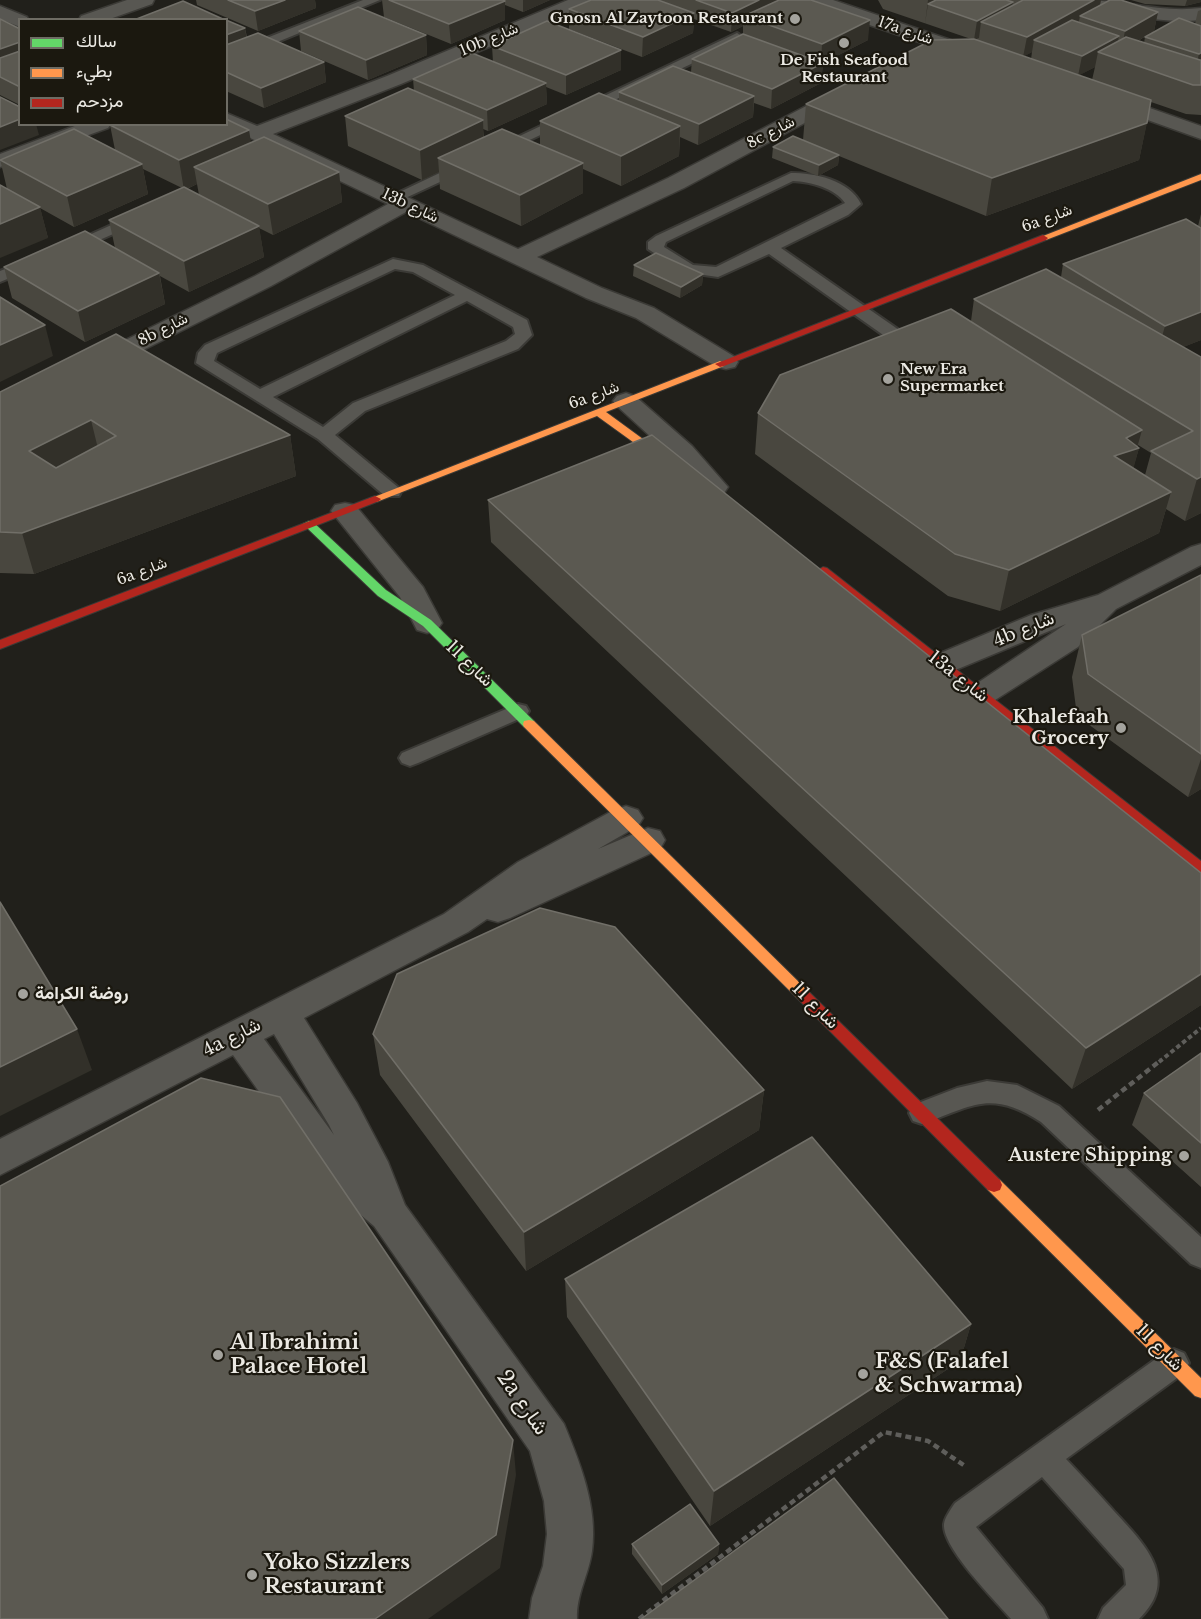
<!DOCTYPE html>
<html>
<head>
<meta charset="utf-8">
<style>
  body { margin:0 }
  #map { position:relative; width:1201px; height:1619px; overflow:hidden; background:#21201b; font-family:"Libre Baskerville",Vazirmatn,serif }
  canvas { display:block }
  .legend { position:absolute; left:18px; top:18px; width:210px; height:108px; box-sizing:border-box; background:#1b180f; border:2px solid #6e6c64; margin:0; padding:8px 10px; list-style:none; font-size:18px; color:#ebe9e3 }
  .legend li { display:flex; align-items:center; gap:12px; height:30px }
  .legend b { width:30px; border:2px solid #6e6c64 }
</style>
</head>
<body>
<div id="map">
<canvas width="1201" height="1619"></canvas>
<ul class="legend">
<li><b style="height:8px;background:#63d668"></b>سالك</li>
<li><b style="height:8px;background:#ff974d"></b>بطيء</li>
<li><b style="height:8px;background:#b3261e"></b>مزدحم</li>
</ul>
</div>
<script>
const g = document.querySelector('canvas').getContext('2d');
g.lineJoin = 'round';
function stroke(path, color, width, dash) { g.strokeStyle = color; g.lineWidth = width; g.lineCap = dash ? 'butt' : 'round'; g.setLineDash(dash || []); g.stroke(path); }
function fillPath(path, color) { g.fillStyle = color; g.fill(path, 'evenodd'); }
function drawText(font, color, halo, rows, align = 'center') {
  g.font = font + ' "Libre Baskerville",Vazirmatn,serif'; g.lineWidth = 4.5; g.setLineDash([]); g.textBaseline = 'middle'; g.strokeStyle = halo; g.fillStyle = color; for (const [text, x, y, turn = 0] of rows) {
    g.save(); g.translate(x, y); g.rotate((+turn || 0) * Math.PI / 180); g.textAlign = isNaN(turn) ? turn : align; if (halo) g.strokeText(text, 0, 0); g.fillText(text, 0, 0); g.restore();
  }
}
const pathFar1 = new Path2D(`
  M1159,1062L1201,1028`);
const path = new Path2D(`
  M1098,1110L1161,1060
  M639,1619L884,1432L928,1441L965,1466`);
const lane = new Path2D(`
  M363,0H380L226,63V54Z
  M737,33L743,37L742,40L500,154H490L488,151Z
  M465,161L470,162L472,165L470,168L399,201H389L387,198Z
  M791,173C815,173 849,180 861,204L848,215L781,248L922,346L924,350L922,354H910L769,254L718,277L683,272L648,249V242L656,236ZM793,181C811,182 835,188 845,203L716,267L693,265L664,247L666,242Z
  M138,213L143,215L146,218L143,221L72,252L66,254L58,249Z
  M33,258L39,260L41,263L39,266L0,282V271Z
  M393,259L423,265L527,320L532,335L518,349L365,411L335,435L399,488L401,492L399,496H385L318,439L196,363L198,353L205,345ZM395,269L413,272L455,295L260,389L214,361L217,353ZM467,301L513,327L515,334L506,341L353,403L323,427L273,397Z
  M518,704L526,706L529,711L526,716L418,763L410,766L402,763L399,758L402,753Z
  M987,1081L1017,1085L1059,1106L1201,1237V1268L1191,1264L1041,1122C990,1089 973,1106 922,1124L913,1121L909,1113L913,1105L957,1088Z
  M1174,1349L1184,1353L1189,1363L1184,1373L1066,1459C1082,1476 1098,1493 1113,1510C1142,1542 1182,1578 1139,1619H1098L1103,1608L1126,1585L1124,1569L1042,1477L976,1527L1043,1608L1048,1619H1011C995,1600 942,1548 944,1524C945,1517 951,1509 955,1503L1164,1353Z`);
const street = new Path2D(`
  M127,0H154L152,4L107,20H79L81,16Z
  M568,0H593L591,4L401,84L273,134L518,249L668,178L837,90H851L854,94L851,98L684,188L537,257L602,288L654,308L735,357L738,362L735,367L726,369L717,367L636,318L586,298L406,212L271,286L105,369L96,371L87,369L84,364L87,359L255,276L388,204L221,124H226V113L257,126L387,76Z
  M806,0H833L980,50L983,54L973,60L966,58L808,4Z
  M1084,0C1124,0 1161,13 1201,8V20C1161,24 1125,15 1086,4Z
  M0,6L27,17L28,20H20V27L0,19Z
  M1107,93L1201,126V139L1100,103L1097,99L1100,95Z
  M80,124H111L108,128L0,167V154Z
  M626,393L635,396L692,446L728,487L724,493L714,495L704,493L674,458L617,406L613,401L617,396Z
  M345,503L355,505L423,587L442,623L437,630L427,633L417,630L400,597L331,511L335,505Z
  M1201,544V565L1116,609L1078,647L992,702L981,705L970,702L966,695L970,688L1066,624L953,671L942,674L931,671L927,664L931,657L1031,615L1098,595L1191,547Z
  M626,806L638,810L643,818L638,826L598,849L648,828L660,831L665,840L660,849L510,918L498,922L487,919L468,932L304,1018L357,1103L388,1162L405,1205L564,1424C580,1463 598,1507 592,1551C589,1574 576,1595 577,1619H529L532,1598L543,1566L547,1534L544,1501L530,1451L374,1226L349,1205L310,1163L233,1055L0,1175V1139L444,914L518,862L614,810ZM274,1034L329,1125L334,1135L264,1039Z`);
const fast = new Path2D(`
  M309,521L313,522L386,590L431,620L534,721L535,724L534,727H524L423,626L378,596L305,526L303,524Z`);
const slow = new Path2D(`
  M1201,174V180L1046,240L1038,238Z
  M720,361L725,364L724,366L606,412L677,464V468H669L597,416L379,501L375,502L369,499Z
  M529,720L534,721L809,992L811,996L809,1000L804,1002L799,1000L524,727L523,724L524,721Z
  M994,1178L1000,1180L1201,1378V1398L1195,1396L988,1190L986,1185L988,1180Z`);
const jam = new Path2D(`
  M1043,235L1048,238L1046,240L724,366L720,367L715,364Z
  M375,496L381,499L379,501L0,649V640Z
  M823,567L827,568L1201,861V874L1196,873L819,574L817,571Z
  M804,990L809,992L1000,1180L1002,1185L1000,1190L994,1192L988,1190L799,1000L797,996L799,992Z`);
const wall = new Path2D(`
  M196,0H315L316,8L258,31L197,5Z
  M382,0H550L523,12L505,5V20L451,44L384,17Z
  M591,0H811L868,40L823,63L821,83L771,109L754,103L753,117L698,145L680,137L679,156L621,186L583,169V193L521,226L440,189L439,172L422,180L348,146L345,116L414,91L413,79L493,62L492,46L621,70L566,95L546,87L547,104L488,131L483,129L484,137L540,145V121L619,101V92L691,72L692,59L743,34V26L731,32L694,19L693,33L642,57L569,29V9Z
  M878,0H1101L1099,6L1158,12L1154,31L1138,41L1144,43L1145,37L1195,24L1198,11L1201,10V115L1186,114L1151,102L1139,160L986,216L839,156L838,165L818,176L772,158L773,147L803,140L806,104L971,39L883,9ZM1032,52L1031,59L1024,56ZM1095,67L1092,80L1079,75Z
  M1131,0H1201V2L1185,6L1145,4Z
  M0,19L20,29V105L0,95Z
  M226,20L245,28L247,37L324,62L326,82L264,108L226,91Z
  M299,31L426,35L427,55L368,80L301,51Z
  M110,125L251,142L339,172L342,202L273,235L259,228L264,257L189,292L160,276L165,304L85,342L12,298L4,267L115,248L109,220L182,188L143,169L148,194L74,227L40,208L48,238L7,189L0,159L115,150ZM197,184L199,195L187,189Z
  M1201,214V340L1183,347L1201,513L1185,521L1166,509L1159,533L1000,611L948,596L755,454L758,413L971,321L974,299L1061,277L1063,264L1198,226ZM1138,445L1151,453L1145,475L1133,468L1139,448L1138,447Z
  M634,265L703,274L702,285L680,298L633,276Z
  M0,392L290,435L296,476L34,574L0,573Z
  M488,500L1201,873V1005L1072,1089L491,542Z
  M1201,575V789L1188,797L1077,716L1072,677L1082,635Z
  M373,1034L764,1090L759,1130L526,1271L380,1075Z
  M1201,1053V1187L1132,1125L1144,1093Z
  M565,1279L971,1324L960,1361L710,1526L567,1317Z
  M632,1544H719L718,1554L662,1594L632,1554Z`);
const shadedWall = new Path2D(`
  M285,0H315L316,8L258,31L255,11Z
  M523,0H550L523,12Z
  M759,0H779L744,16L743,26L731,32L732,13Z
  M928,0H971L928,4L925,24Z
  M1094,0H1101L1098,15L1080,16L1078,26L1034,40L1032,52L1023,57L1027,37Z
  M1187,0H1201V2L1185,6Z
  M505,1V20L451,44L449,24Z
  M1013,2L1010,22H981L979,38L974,40L977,21Z
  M1158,12L1154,31L1121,51L1125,31Z
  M694,13L693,33L642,57L643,37Z
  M870,20L868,40L823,63L821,83L771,109L772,89L821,64L822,44Z
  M245,28L248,48L226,57V35Z
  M426,35L427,55L368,80L366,60Z
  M1119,36L1115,56L1098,52L1095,67L1078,76L1082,56Z
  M20,42V64L0,71V49Z
  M621,50V70L566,95V75Z
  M1201,53V70L1194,74L1199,54Z
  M324,62L326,82L264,108L261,88Z
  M546,83L547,104L488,131L487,110Z
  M754,96L753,117L698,145L699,124Z
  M20,119V124H36L39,135L0,150V127Z
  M483,120L484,150L438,158L439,172L422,180L420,150Z
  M1147,123L1139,160L986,216L992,178Z
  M680,126L679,156L621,186V156Z
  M249,130L254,160L194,167L197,184L184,190L179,160Z
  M839,155L838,165L818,176L819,165Z
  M583,163V193L521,226L520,195Z
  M142,164L148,194L74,227L67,196Z
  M339,172L342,202L273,235L268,204Z
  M40,207L48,238L0,258V224Z
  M259,226L264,257L189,292L184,261Z
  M159,273L165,304L85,342L78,311Z
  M703,274L702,285L680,298L681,287Z
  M1201,312V340L1156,358L1165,326Z
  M45,325L53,356L0,382V345Z
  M91,420L101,461L41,492L29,451Z
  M1142,430L1137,448H1139L1128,489L1114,456L1126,438Z
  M290,435L296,476L34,574L22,533Z
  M1201,477V513L1185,521L1197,479Z
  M1171,492L1159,533L1000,611L1009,570Z
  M1201,759V789L1188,797Z
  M1201,974V1005L1072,1089L1086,1048Z
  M77,1029L92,1070L0,1116V1067Z
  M764,1090L759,1130L526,1271L524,1232Z
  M971,1324L960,1361L710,1526L714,1491Z
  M513,1440L516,1475L500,1568L428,1619H375Z
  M719,1544L718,1554L662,1594V1585Z`);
const building = new Path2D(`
  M228,0H285L255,11Z
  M389,0H503L505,1L449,24Z
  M591,0H658L694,13L643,37L569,9Z
  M696,0H759L732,13Z
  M779,0H811L870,20L822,44L744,16Z
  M936,0H1006L1013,2L977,21L928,4Z
  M1023,0H1094L1027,37L981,22Z
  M1110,0H1121L1158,12L1125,31L1080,16Z
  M183,1L225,20H134Z
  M358,7L426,35L366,60L299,31Z
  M1179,18L1201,26V53L1199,54L1145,37Z
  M0,19L20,29V42L0,49Z
  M226,20L245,28L226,35Z
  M1072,20L1119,36L1082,56L1034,40Z
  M547,21L621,50L566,75L492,46Z
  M258,33L324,62L261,88L226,72V45Z
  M743,34L823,63L772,89L692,59Z
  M1126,37L1200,60H1201V85H1193L1098,52Z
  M974,39L1151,100L1147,123L992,178L806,104L932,40Z
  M20,51V87L0,77V58Z
  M472,53L546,83L487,110L413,79Z
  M673,66L754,96L699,124L619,92Z
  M408,88L483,120L420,150L345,116Z
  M599,93L680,126L621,156L540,121Z
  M0,97L20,107V119L0,127Z
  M226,119L249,130L179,160L110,125L112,124H226Z
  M74,129L142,164L67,196L0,160Z
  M502,129L583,163L520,195L438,158Z
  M793,136L839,155L819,165L773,147Z
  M264,137L339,172L268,204L194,167Z
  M0,185L40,207L0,224Z
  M184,187L259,226L184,261L109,220Z
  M1186,219L1201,228V312L1165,326L1063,264Z
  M85,231L159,273L78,311L4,267Z
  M656,253L703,274L681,287L634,265Z
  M1046,269L1201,357V477L1197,479L1151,451L1193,431L974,299Z
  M0,297L45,325L0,345Z
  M951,309L1142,430L1126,438L1139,448L1114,456L1171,492L1009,570L955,554L758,413L780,375Z
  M116,334L290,435L22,533L0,532V392ZM91,420L116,436L56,468L29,451Z
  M652,435L1201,873V974L1086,1048L488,500Z
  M1201,575V754L1088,674L1082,635Z
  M0,902L77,1029L0,1067Z
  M540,908L615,927L764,1090L524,1232L373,1034L397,974Z
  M1201,1053V1143L1144,1093Z
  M201,1078L280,1097L513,1440L496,1535L375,1619H0V1186Z
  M812,1137L971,1324L714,1491L565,1279Z
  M834,1478L948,1619H641Z
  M690,1504L719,1544L662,1585L632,1544Z`);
const markers = [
  [795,19,6,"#a4a39d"],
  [844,43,6,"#a4a39d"],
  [888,379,6,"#a4a39d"],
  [1121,728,6,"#a4a39d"],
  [23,994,6,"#a4a39d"],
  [1184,1156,6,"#a4a39d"],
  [218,1355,6,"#a4a39d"],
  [863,1374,6,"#a4a39d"],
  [252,1575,6,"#a4a39d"]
];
const farPoinames = [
  ["Gnosn Al Zaytoon Restaurant",783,19],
  ["De Fish Seafood",844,61,"center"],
  ["Restaurant",844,78,"center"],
  ["New Era",900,370,"left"],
  ["Supermarket",900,387,"left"]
];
const farStreetnames = [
  ["17a شارع",905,31,19],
  ["10b شارع",489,40,-23],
  ["8c شارع",771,133,-28],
  ["13b شارع",410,206,25],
  ["6a شارع",1047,219,-21],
  ["8b شارع",163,330,-27],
  ["6a شارع",594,396,-21],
  ["6a شارع",142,572,-21]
];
const streetNames = [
  ["4b شارع",1024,630,-22],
  ["شارع 11",469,664,44],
  ["13a شارع",958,677,38],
  ["شارع 11",815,1006,45],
  ["4a شارع",232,1038,-27],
  ["شارع 11",1159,1348,45]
];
const poiNames = [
  ["Khalefaah",1109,718],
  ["Grocery",1109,739],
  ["روضة الكرامة",35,994,"left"],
  ["Austere Shipping",1172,1156]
];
const nearPoinames = [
  ["Al Ibrahimi",230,1343],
  ["Palace Hotel",230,1367],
  ["F&S (Falafel",875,1362],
  ["& Schwarma)",875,1386],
  ["Yoko Sizzlers",264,1563],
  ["Restaurant",264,1587]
];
const nearStreetnames = [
  ["2a شارع",522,1403,55]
];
stroke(lane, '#3b3a36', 4);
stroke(street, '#3b3a36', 3);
stroke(fast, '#3b3a36', 2);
stroke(slow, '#3b3a36', 2);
stroke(jam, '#3b3a36', 2);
stroke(pathFar1, '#5f5e5b', 4, [4.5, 3]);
stroke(path, '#5f5e5b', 4.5, [6, 4]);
fillPath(lane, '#585752');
fillPath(street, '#585752');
fillPath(fast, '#63d668');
fillPath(slow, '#ff974d');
fillPath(jam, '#b3261e');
fillPath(wall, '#49473f');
fillPath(shadedWall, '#323029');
fillPath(building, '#5b5951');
stroke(building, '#716f68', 1.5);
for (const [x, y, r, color] of markers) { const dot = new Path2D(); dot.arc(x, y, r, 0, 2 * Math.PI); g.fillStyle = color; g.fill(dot); stroke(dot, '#1b180f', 2); }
drawText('bold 15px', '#ebe9e3', '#1b180f', farPoinames, 'right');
drawText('15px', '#ebe9e3', '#1b180f', farStreetnames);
drawText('18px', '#ebe9e3', '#1b180f', streetNames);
drawText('bold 18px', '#ebe9e3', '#1b180f', poiNames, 'right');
drawText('bold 21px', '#ebe9e3', '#1b180f', nearPoinames, 'left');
drawText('21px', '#ebe9e3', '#1b180f', nearStreetnames);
</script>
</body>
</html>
